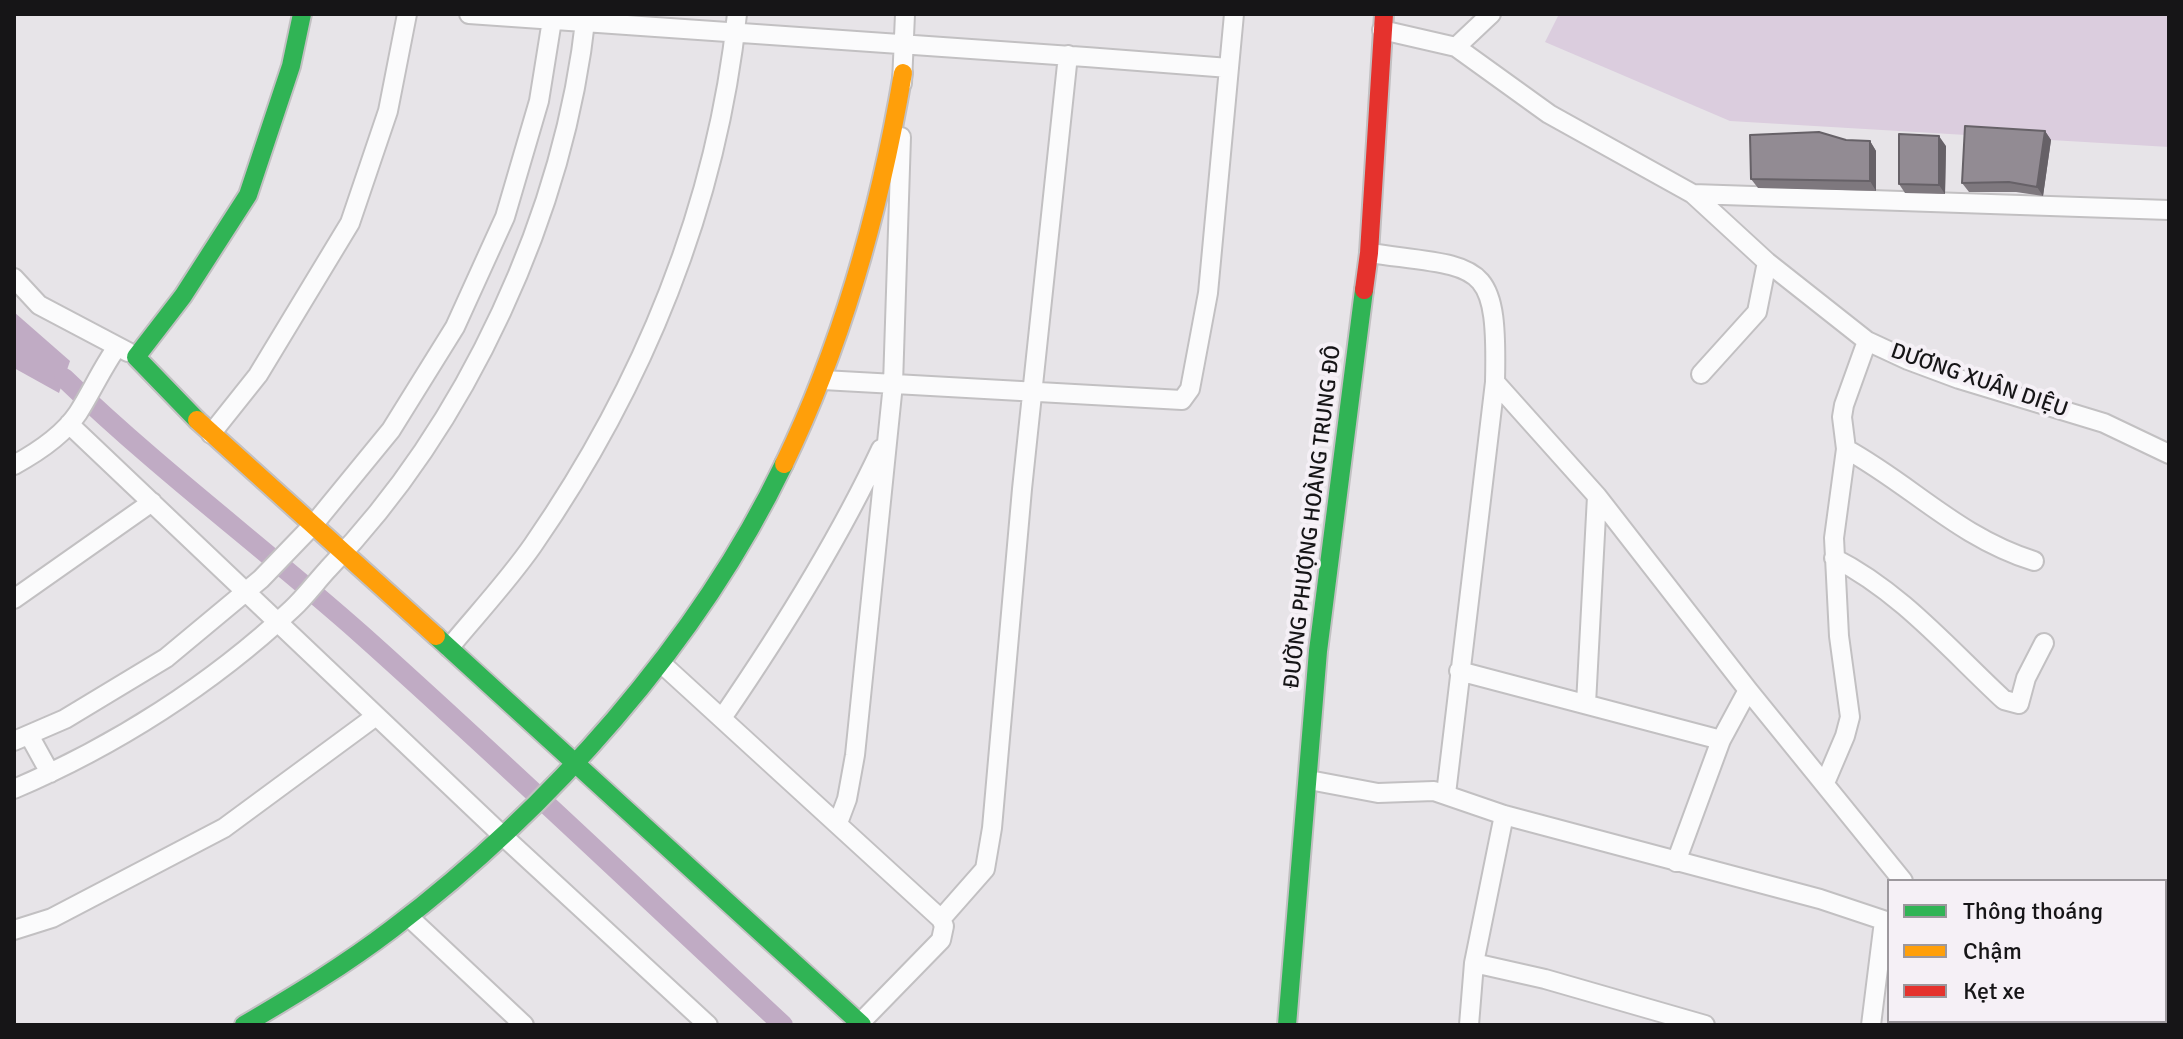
<!DOCTYPE html>
<html>
<head>
<meta charset="utf-8">
<style>
  body { margin:0 }
  #map { position:relative; width:2183px; height:1039px; overflow:hidden; background:#e7e4e8; font-family:Signika,sans-serif }
  canvas { display:block }
  .frame { position:absolute; inset:0; border:16px solid #161517; pointer-events:none }
  .legend { position:absolute; left:1887px; top:879px; width:280px; height:144px; box-sizing:border-box; background:#f5f0f6; border:2px solid #9c989d; margin:0; padding:10px 14px; list-style:none; font-size:24px; color:#161517 }
  .legend li { display:flex; align-items:center; gap:16px; height:40px }
  .legend b { width:40px; border:2px solid #9c989d }
</style>
</head>
<body>
<div id="map">
<canvas width="2183" height="1039"></canvas>
<div class="frame"></div>
<ul class="legend">
<li><b style="height:10px;background:#30b455"></b>Thông thoáng</li>
<li><b style="height:10px;background:#ff9f0a"></b>Chậm</li>
<li><b style="height:10px;background:#e5322d"></b>Kẹt xe</li>
</ul>
</div>
<script>
const g = document.querySelector('canvas').getContext('2d');
g.lineJoin = 'round';
function fillPath(path, color) { g.fillStyle = color; g.fill(path, 'evenodd'); }
function stroke(path, color, width, dash) { g.strokeStyle = color; g.lineWidth = width; g.lineCap = dash ? 'butt' : 'round'; g.setLineDash(dash || []); g.stroke(path); }
function drawText(font, color, halo, rows, align = 'center') {
  g.font = font + ' Signika,sans-serif'; g.lineWidth = 8; g.setLineDash([]); g.textBaseline = 'middle'; g.strokeStyle = halo; g.fillStyle = color; for (const [text, x, y, turn = 0] of rows) {
    g.save(); g.translate(x, y); g.rotate((+turn || 0) * Math.PI / 180); g.textAlign = isNaN(turn) ? turn : align; if (halo) g.strokeText(text, 0, 0); g.fillText(text, 0, 0); g.restore();
  }
}
const green = new Path2D(`
  M1559,14H2169V147L1730,121L1545,42Z`);
const water = new Path2D(`
  M14,312L70,361L59,393L14,368Z`);
const canal = new Path2D(`
  M64,378C158,469 264,548 362,635C504,762 643,895 783,1025`);
const street = new Path2D(`
  M469,14C723,31 976,48 1229,68
  M1382,30L1456,47L1549,114L1693,194L2169,210
  M1456,47L1491,14
  M902,83L905,14
  M1693,194L1767,262L1867,341L1908,360L1959,379L2104,423L2169,454
  M1369,253C1482,269 1498,257 1495,382L1446,794
  M14,278L39,305L128,352
  M1701,374L1757,312L1767,262
  M823,380L1182,400L1190,389L1208,293L1234,14
  M1495,382L1597,496L1748,690L1903,881
  M69,424L503,836L708,1025
  M211,434L258,375L350,223L388,111L407,14
  M1846,449C1913,486 1958,537 2034,561
  M14,465C36,453 64,434 78,413C92,391 102,368 117,347
  M1834,558C1900,591 1950,650 2004,700L2019,704L2026,678L2044,643
  M14,599L152,502
  M449,648C477,614 508,581 533,545C643,386 717,206 737,14
  M661,663L941,919L944,926L941,940L860,1023
  M1459,671L1721,740
  M1586,704L1597,496
  M722,718C781,632 837,543 881,449
  M29,735L50,773
  M14,741L65,719L166,658L261,579L314,524L391,430L455,327L505,217L539,101L553,14
  M1309,780L1378,793L1434,791L1504,815L1820,899L1889,922
  M1825,783L1845,736L1850,717L1839,636L1834,538L1846,449L1842,417L1844,405L1867,341
  M14,789C115,746 212,684 292,609C305,597 316,582 328,569C467,425 565,213 586,14
  M838,823L847,799L855,755L893,384L901,137
  M1676,862L1721,740L1748,690
  M410,918L524,1025
  M941,919L985,869L992,828L1022,489L1068,55
  M14,930L52,918L224,828L376,716
  M1474,963L1545,979L1705,1025
  M2088,1021L2111,1025
  M1469,1025L1474,963L1504,815
  M1871,1025L1884,921
  M2017,1025L2018,1021`);
const fast = new Path2D(`
  M197,420L136,357L183,296L248,195L291,66L302,14
  M436,636L862,1025
  M244,1025C295,995 345,965 392,929C549,810 698,643 784,464
  M1287,1025L1318,651L1364,290`);
const slow = new Path2D(`
  M197,420L436,636
  M784,464C844,340 880,209 903,73`);
const jam = new Path2D(`
  M1364,290L1369,253L1384,14`);
const wall = new Path2D(`
  M2045,131L2051,140L2043,196L2016,192H1969L1962,183Z
  M1846,140L1870,141L1876,151V191L1758,188L1751,179Z
  M1946,146L1945,194L1905,193L1899,184Z`);
const shadedWall = new Path2D(`
  M2045,131L2051,140L2043,196L2037,187Z
  M1939,136L1946,146L1945,194L1939,185Z
  M1870,141L1876,151V191L1870,181Z`);
const building = new Path2D(`
  M1965,126L2045,131L2037,187L2009,182L1962,183Z
  M1819,132L1846,140L1870,141V181L1751,179L1750,135Z
  M1899,134L1939,136V185L1899,184Z`);
const streetNames = [
  ["DƯƠNG XUÂN DIỆU",1979,381,19],
  ["ĐƯỜNG PHƯỢNG HOÀNG TRUNG ĐÔ",1313,517,-83]
];
fillPath(green, '#dbcdde');
fillPath(water, '#c0abc4');
stroke(canal, '#c0abc4', 20);
stroke(street, '#c2c0c2', 22);
stroke(fast, '#c2c0c2', 22);
stroke(slow, '#c2c0c2', 22);
stroke(jam, '#c2c0c2', 22);
stroke(street, '#fbfbfc', 18);
stroke(fast, '#30b455', 18);
stroke(slow, '#ff9f0a', 18);
stroke(jam, '#e5322d', 18);
fillPath(wall, '#7e787e');
fillPath(shadedWall, '#666167');
fillPath(building, '#928b93');
stroke(building, '#666167', 2);
drawText('22px', '#161517', '#f5f0f6', streetNames);
</script>
</body>
</html>
